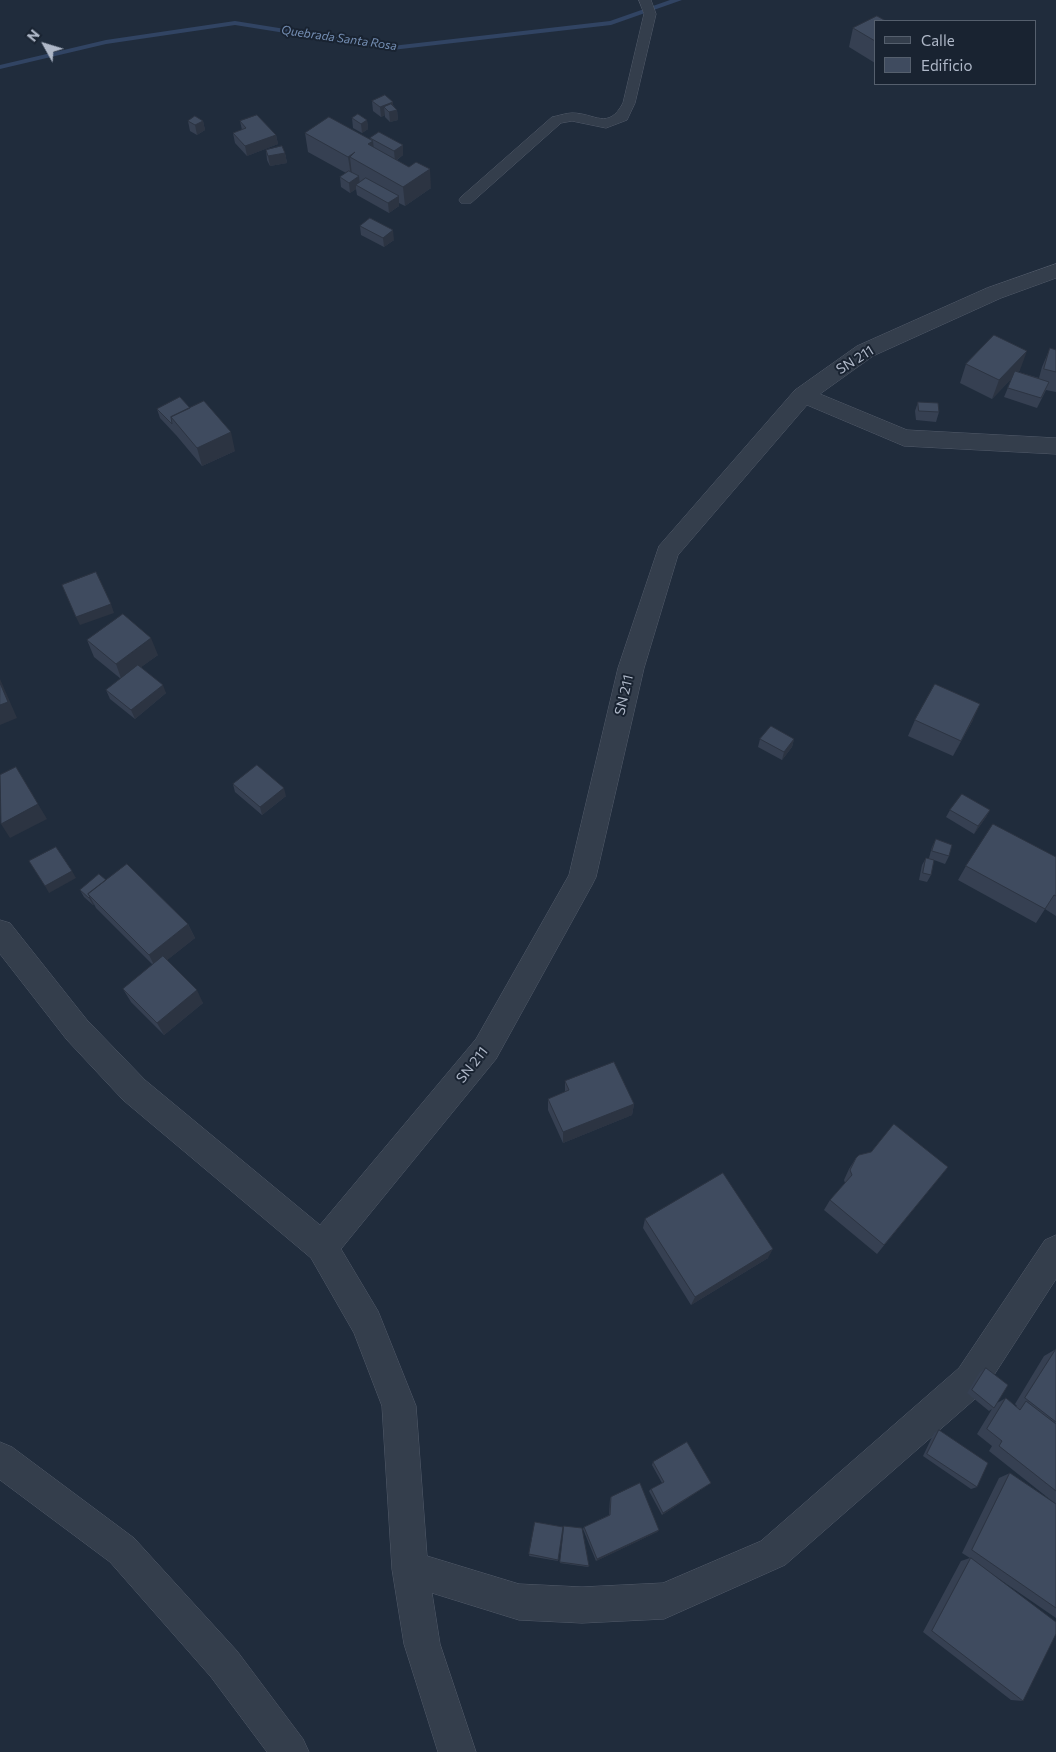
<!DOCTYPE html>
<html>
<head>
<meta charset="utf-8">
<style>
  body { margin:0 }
  #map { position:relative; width:1056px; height:1752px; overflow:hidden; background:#202c3c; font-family:Commissioner,sans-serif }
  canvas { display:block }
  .legend { position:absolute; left:874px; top:20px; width:162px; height:65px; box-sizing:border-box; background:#192331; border:1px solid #555f6d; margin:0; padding:6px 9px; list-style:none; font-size:15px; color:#afb8c8 }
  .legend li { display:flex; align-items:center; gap:10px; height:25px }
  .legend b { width:25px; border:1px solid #555f6d }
  .north { position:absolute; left:20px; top:20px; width:50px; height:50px; -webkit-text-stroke:4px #192331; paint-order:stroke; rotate:309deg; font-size:14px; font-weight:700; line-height:20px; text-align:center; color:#afb8c8 }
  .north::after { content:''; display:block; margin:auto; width:18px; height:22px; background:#afb8c8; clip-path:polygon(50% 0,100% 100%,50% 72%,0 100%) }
</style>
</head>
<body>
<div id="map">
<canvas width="1056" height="1752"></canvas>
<ul class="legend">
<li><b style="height:6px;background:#343e4c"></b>Calle</li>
<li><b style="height:14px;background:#3f4b5f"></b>Edificio</li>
</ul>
<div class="north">N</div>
</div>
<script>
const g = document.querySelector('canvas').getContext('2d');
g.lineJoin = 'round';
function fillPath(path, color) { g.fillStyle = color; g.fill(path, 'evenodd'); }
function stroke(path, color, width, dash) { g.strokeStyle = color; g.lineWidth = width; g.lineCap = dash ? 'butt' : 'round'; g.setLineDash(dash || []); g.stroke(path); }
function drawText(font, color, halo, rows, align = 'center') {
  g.font = font + ' Commissioner,sans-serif'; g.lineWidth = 4; g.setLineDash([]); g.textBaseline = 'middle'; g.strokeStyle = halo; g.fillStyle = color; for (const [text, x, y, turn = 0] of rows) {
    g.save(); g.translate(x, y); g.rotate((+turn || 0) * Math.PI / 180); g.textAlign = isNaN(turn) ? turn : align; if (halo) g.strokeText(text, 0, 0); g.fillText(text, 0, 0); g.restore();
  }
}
const stream = new Path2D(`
  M670,0H682L611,25L392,50L235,25L106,44L0,69V65L106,40L235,21L392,46L610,21Z`);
const service = new Path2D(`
  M639,0H651L656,14L635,103L627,120L606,128L572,121L561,123L471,203H461L459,200L461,197L552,117C558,116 566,113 572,113C595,113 608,131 623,103L644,14Z`);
const minor = new Path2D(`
  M1056,264V278L1001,298L873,356L820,394L907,430L1056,438V454L904,446L807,405L678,555L644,668L596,877L592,885L496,1059L341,1249L378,1311L416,1406L427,1556L519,1584L582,1587L663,1583L761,1541L959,1368L1045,1240L1056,1235V1279L983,1392L785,1565L664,1619L582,1623L519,1620L432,1593L440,1644L476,1752H438L404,1644L392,1569L382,1406L354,1333L311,1258L123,1100L67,1040L0,954V920L10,923L87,1020L145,1080L320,1225L476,1039L569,875L618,668L659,546L795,390L857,346L987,288Z`);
const tertiary = new Path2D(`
  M0,1442L12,1447L134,1538L237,1651L303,1739L309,1752H267L211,1677L110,1562L0,1480Z`);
const wall = new Path2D(`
  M875,21V63L849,47L853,28Z
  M372,101L393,102V105L397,110L398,120L390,122L385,117V115L381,117L373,111Z
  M352,118L367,120L368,129L362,133L353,128Z
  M188,121H203L205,130L197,135L190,131Z
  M240,121L276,135L278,144L247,156L235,143L233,133L242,130Z
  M305,133L370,139V138L403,145V155L397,160L431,188L405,206L399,203V206L389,213L357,195L356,189L350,193L341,187L340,177L346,173L308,152Z
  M266,150L285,153L287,163L270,166L267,160Z
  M360,226L394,240L384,247L361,235Z
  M1050,348L1056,350V392L1046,390L1037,408L1004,397L1012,378L992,399L960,383L966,364L1020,370L1018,372L1039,378L1042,367Z
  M918,402L939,412L936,422L916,420L915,411Z
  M190,408L235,451L202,466L176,435L175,434L160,418L157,409Z
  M87,640L158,655L141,667L166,693L135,719L110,699L106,690L121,679L94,657Z
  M915,720H973L953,756L908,736Z
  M760,739H794L792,747L782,760L758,747Z
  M233,784L286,796L262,815L235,792Z
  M950,810H990L986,817L974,834L946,817Z
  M936,839L949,856L945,864L934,860L931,875L927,882L919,880L922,865L926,858H929L932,847Z
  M1056,857V916L1045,909L1036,923L958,880L966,866Z
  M106,880L188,924L195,938L167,960L203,1003L164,1035L131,1002L123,989L153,965L96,908L94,904L93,905L84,897L80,890Z
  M565,1081L634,1104L632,1115L563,1143L548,1110V1099L565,1092Z
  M856,1158L948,1167L877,1254L824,1210L830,1200L845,1183L844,1180L849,1169Z
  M645,1219L768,1258L691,1305L643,1228Z
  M1056,1349V1618L992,1574L1023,1701L1011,1700L923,1632L961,1561L970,1558L962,1553L999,1478L1010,1473L1052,1501L989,1451L992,1446L977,1434L992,1409L989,1411L967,1393L980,1372L986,1368L997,1403L1006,1398L1016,1407L1017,1406L1015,1404L1044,1356Z
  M939,1430L977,1487L971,1489L923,1456L934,1433Z
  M653,1462L711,1483L708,1485L662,1515L649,1491L651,1489L662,1483L652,1465Z
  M611,1497L659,1530L657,1532L596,1561L583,1529L584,1527L609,1515L610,1499Z
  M535,1522L563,1527L558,1561L529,1556Z
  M564,1526L589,1566L588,1567L560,1563Z`);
const shadedWall = new Path2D(`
  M393,102V111L397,110L398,120L390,122L389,112L384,107L385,115L381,117L380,107Z
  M367,120L368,129L362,133L361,124Z
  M203,121L205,130L197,135L195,125Z
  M276,135L278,144L247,156L245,146Z
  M373,141L375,160L368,144Z
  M403,145V155L395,161L394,151Z
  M355,152L350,157L352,175L351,176L348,157Z
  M285,153L287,163L270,166L268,156Z
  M430,169L431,188L405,206L403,187Z
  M359,176L360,186L356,185V189L350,193L349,183Z
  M399,196V206L389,213L388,203Z
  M393,230L394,240L384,247L383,238Z
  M1027,351L1020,370L992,399L999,380Z
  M231,432L235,451L202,466L197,448Z
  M111,604L114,613L80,625L76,617Z
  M151,638L158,655L122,681L116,664Z
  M0,679L17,718L0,725Z
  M163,685L166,693L135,719L131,710Z
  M980,704L973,720L953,756L961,741Z
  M794,739L792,747L782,760L784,752Z
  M284,788L286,796L262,815L260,807Z
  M38,804L47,819L10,838L1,824Z
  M990,810L986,817L974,834L978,826Z
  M72,871L76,878L49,893L45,886Z
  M90,897L94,904L93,905L89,898Z
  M188,924L195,938L156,969L149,955Z
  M197,990L203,1003L164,1035L157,1023Z
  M634,1104L632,1115L563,1143V1132Z
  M773,1249L768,1258L691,1305L695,1297Z
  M711,1483L708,1485L662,1515L663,1513Z
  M659,1530L657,1532L596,1561L597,1559Z`);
const building = new Path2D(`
  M877,16L886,21H875V41L853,28Z
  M385,95L393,102L380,107L372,101Z
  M391,104L397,110L389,112L384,107Z
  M358,114L367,120L361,124L352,118Z
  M257,115L276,135L245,146L233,133L246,128L240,121Z
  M195,116L203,121L195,125L188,121Z
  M329,117L373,141L368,144L409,167L416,162L430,169L403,187L350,157L355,152L348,157L305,133Z
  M379,132L403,145L394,151L370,138Z
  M282,146L285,153L268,156L266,150Z
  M349,171L359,176L349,183L340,177Z
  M366,178L399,196L388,203L356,185Z
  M370,218L393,230L383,238L360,226Z
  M994,335L1027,351L999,380L966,364Z
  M1050,348L1056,350V372L1044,369Z
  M1015,371L1049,382L1041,398L1008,388Z
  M180,397L190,408L171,417L172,424L157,409Z
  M204,401L231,432L197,448L171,417Z
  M918,402L938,403L939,412L919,411Z
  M96,572L111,604L76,617L62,585Z
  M123,614L151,638L116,664L87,640Z
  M138,665L163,685L131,710L106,690Z
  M0,683L8,702L0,705Z
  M935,684L980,704L961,741L915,720Z
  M771,726L794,739L784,752L760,739Z
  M257,765L284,788L260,807L233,784Z
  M16,767L38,804L1,824L0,775Z
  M962,794L990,810L978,826L950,810Z
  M993,824L1056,857V896L1054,895L1045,909L966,866Z
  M936,839L952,845L949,856L932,851Z
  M56,847L72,871L45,886L29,861Z
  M926,858L934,860L931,875L923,873Z
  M127,864L188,924L149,955L88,894Z
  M99,874L106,880L88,894L90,897L89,898L80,890Z
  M163,956L197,990L157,1023L123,989Z
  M614,1062L634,1104L563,1132L548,1099L569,1090L565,1081Z
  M894,1124L948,1167L884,1245L830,1200L852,1175L850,1170L856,1158L859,1155L871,1152Z
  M723,1173L773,1249L695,1297L645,1219Z
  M1056,1349V1422L1025,1398Z
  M986,1368L1008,1385L994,1408L972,1390Z
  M1006,1398L1020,1410L1026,1401L1056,1424V1491L999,1446L1002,1441L987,1429Z
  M939,1430L988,1463L977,1487L927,1454Z
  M687,1442L711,1483L663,1513L651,1489L664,1482L653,1462Z
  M1010,1473L1056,1504V1608L972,1550Z
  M640,1483L659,1530L597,1559L584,1527L610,1515L611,1497Z
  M535,1522L563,1527L558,1560L529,1554Z
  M564,1526L582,1528L589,1566L560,1562Z
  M971,1558L1056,1622V1634L1023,1701L932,1631Z`);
const farWaternames = [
  ["Quebrada Santa Rosa",339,38,8]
];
const streetNames = [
  ["SN 211",855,360,-32],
  ["SN 211",624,695,-77],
  ["SN 211",472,1065,-52]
];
fillPath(stream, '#314463');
stroke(service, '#525b6a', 1);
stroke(minor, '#525b6a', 1);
stroke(tertiary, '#525b6a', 1);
fillPath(service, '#343e4c');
fillPath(minor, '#343e4c');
fillPath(tertiary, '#343e4c');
fillPath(wall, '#364052');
fillPath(shadedWall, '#2c3442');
fillPath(building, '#3f4b5f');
stroke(building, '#2c3442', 1);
drawText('italic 12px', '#748eb3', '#192331', farWaternames);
drawText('14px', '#afb8c8', '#192331', streetNames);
</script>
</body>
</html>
